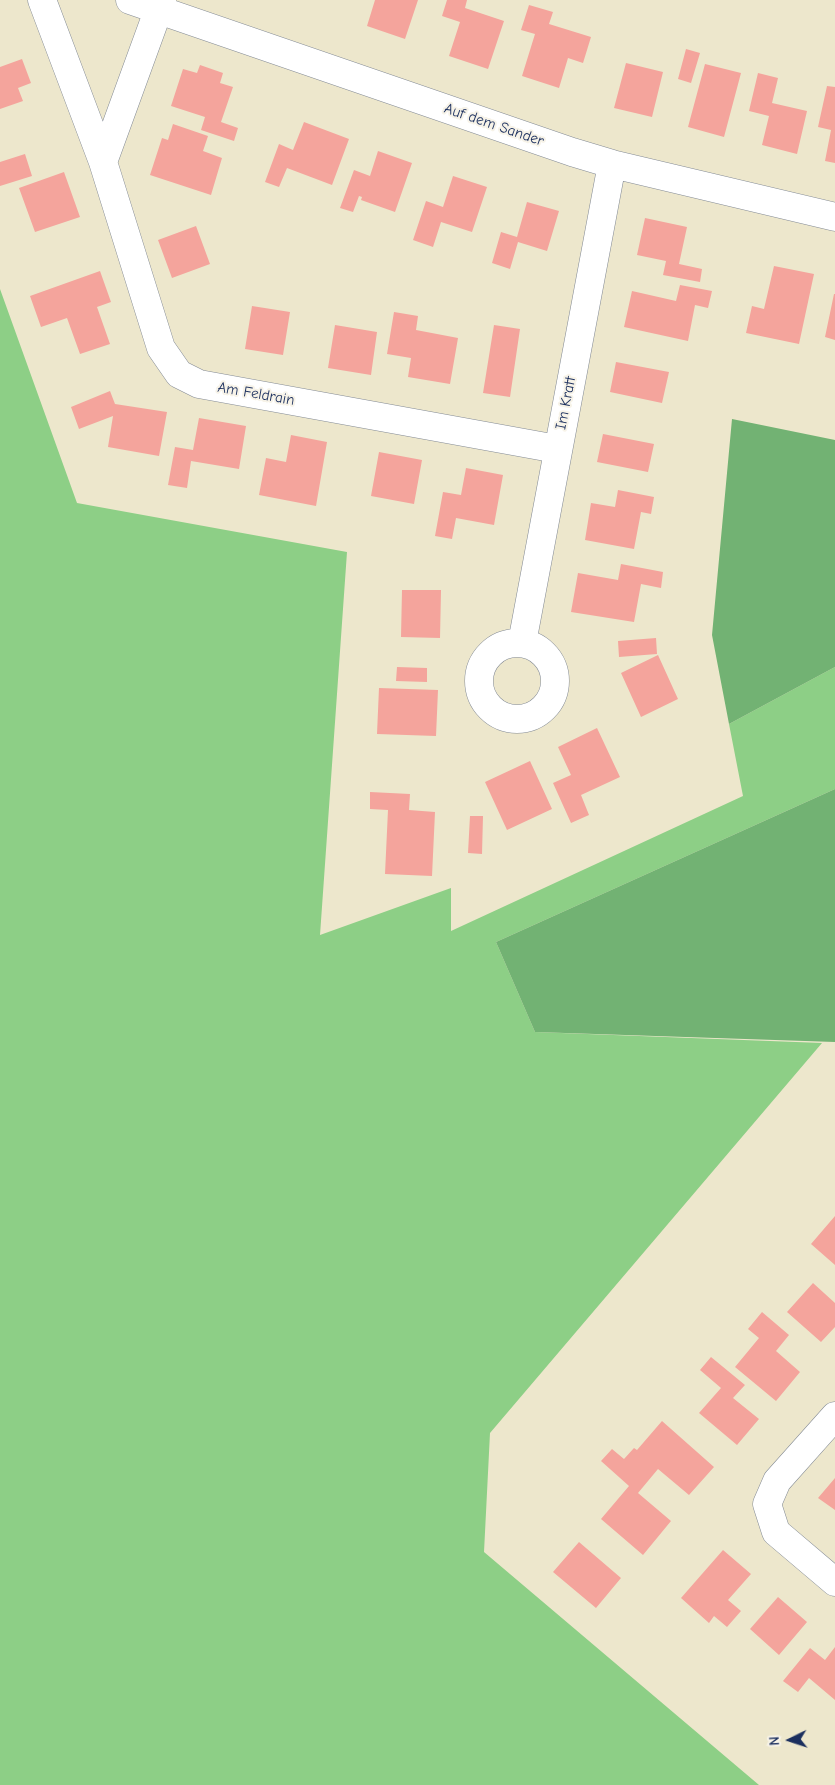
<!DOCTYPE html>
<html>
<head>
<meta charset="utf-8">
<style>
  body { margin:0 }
  #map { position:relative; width:835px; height:1785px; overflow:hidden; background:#ede7cc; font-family:"Comic Neue",sans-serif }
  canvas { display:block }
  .north { position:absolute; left:765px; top:1715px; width:50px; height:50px; -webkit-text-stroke:4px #f7f3e8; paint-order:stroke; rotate:266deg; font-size:14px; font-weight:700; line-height:20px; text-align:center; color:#1b2f5e }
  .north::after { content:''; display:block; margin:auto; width:18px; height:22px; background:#1b2f5e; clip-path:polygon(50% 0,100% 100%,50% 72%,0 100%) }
</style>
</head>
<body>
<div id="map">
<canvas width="835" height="1785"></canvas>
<div class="north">N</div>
</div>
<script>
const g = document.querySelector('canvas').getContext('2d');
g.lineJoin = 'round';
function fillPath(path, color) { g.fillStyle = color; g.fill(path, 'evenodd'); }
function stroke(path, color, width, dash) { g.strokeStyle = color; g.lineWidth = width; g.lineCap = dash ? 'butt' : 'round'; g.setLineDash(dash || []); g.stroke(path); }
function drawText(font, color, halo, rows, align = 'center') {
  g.font = font + ' "Comic Neue",sans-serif'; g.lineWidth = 4; g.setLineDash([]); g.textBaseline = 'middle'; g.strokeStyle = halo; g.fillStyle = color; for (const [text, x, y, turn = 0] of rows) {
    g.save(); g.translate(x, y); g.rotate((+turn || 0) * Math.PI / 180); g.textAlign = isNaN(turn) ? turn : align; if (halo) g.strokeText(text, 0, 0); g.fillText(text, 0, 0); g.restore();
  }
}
const green = new Path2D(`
  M0,289L77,503L347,552L320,935L451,888V931L743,796L729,724L835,667V789L496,942L535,1032L822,1043L490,1433L484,1552L759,1785H0Z`);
const forest = new Path2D(`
  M732,419L835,440V667L729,724L712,635Z
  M835,789V1042L535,1032L496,942Z`);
const building = new Path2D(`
  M375,0H418L405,39L367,26Z
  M447,0H467L465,8L504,21L488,69L449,56L460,22L442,16Z
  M529,5L553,12L549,24L591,37L583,63L568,58L559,88L522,76L535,34L521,30Z
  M686,49L700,53L691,83L678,79Z
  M22,59L31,83L18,88L23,101L0,109V67Z
  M626,63L663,72L652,117L614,108Z
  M705,64L741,73L724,137L688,127Z
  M200,65L223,73L220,83L233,87L221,122L238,128L234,141L201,130L205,117L171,106L183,69L197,73Z
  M758,73L778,78L772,103L807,111L797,154L762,145L769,116L749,111Z
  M827,86L835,87V163L825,161L831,130L818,127Z
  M304,122L349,139L332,185L287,168L279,187L265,182L279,144L293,150Z
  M173,124L208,136L203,151L222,158L211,195L150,175L162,138L168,140Z
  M378,151L412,163L395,212L361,200L362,197L359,196L353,212L340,208L354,170L370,176Z
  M25,154L32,176L0,186V162Z
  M64,172L80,217L35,232L19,188Z
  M453,176L487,187L472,232L441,222L433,247L413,240L426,201L443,207Z
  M527,202L559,211L547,251L518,242L510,269L492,263L501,232L517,237Z
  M645,218L687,227L679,264L702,269L700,282L663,275L666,261L637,255Z
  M196,226L210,264L172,278L158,240Z
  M774,266L814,274L799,344L746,333L752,306L764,309Z
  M100,271L111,302L97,307L110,344L80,354L67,318L41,327L30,296Z
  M680,285L712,291L708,308L695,305L688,341L624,327L632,291L676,301Z
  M834,294H835V340L825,337Z
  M252,306L290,312L283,355L245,349Z
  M394,312L418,316L416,330L458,338L450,384L408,377L411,358L387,354Z
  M335,325L377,332L371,375L328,368Z
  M494,325L520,329L510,397L483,393Z
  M616,362L669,372L662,403L610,392Z
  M110,391L115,404L167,412L159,456L108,447L113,416L79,429L71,407Z
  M199,418L246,426L239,469L191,461L187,488L168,485L175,447L193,450Z
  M603,434L654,444L648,472L597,462Z
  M291,435L327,442L316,506L259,495L266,458L286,462Z
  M379,452L422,460L414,504L371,496Z
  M466,468L503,475L494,525L456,518L452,539L435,536L443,492L461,495Z
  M618,490L654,497L651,514L641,512L634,549L585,540L591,503L615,507Z
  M621,564L663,572L661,588L641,584L634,622L571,612L578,573L618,580Z
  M402,590H441L440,638L401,637Z
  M656,638L657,654L619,657L618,641Z
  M658,655L678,699L641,717L621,673Z
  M397,667L427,668V682L396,681Z
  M379,688L438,690L436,736L377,734Z
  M597,728L620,777L581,795L589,815L571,823L553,783L571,775L558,747Z
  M530,761L552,809L507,830L485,782Z
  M370,792L410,794L409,810L435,812L432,876L385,874L388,810L370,809Z
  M470,816H483L482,854L468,853Z
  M835,1216V1265L811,1244Z
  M813,1283L835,1303V1327L821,1342L787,1312Z
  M762,1312L789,1335L776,1351L800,1372L776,1401L735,1367L759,1338L748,1329Z
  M711,1357L745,1385L733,1398L759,1419L737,1445L699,1413L721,1388L700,1370Z
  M662,1421L714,1467L689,1495L658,1469L638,1493L671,1521L643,1555L601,1519L629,1486L601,1461L612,1449L624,1459L634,1448L637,1450Z
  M835,1478V1510L818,1498Z
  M579,1542L621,1578L596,1608L553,1572Z
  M723,1550L751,1574L728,1600L741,1611L727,1627L714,1616L709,1623L681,1598Z
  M778,1597L807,1622L779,1655L750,1629Z
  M835,1647V1700L809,1678L798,1692L783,1681L810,1648L825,1660Z`);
const minor = new Path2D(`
  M42,0L103,162L161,348L179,374L199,384L557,449
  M130,0L572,152L612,164L835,217
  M103,162L162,0
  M522,643L612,164
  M479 681a38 38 0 1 1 76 0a38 38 0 1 1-76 0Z
  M835,1416L777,1481L767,1504L776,1532L835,1582`);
const streetNames = [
  ["Auf dem Sander",494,125,19],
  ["Am Feldrain",256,394,10],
  ["Im Kratt",566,403,-79]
];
fillPath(green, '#8dcf86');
fillPath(forest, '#72b273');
fillPath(building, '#f4a49c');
stroke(minor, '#848b95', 29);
stroke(minor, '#fff', 28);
drawText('15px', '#1b2f5e', '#f7f3e8', streetNames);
</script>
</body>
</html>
